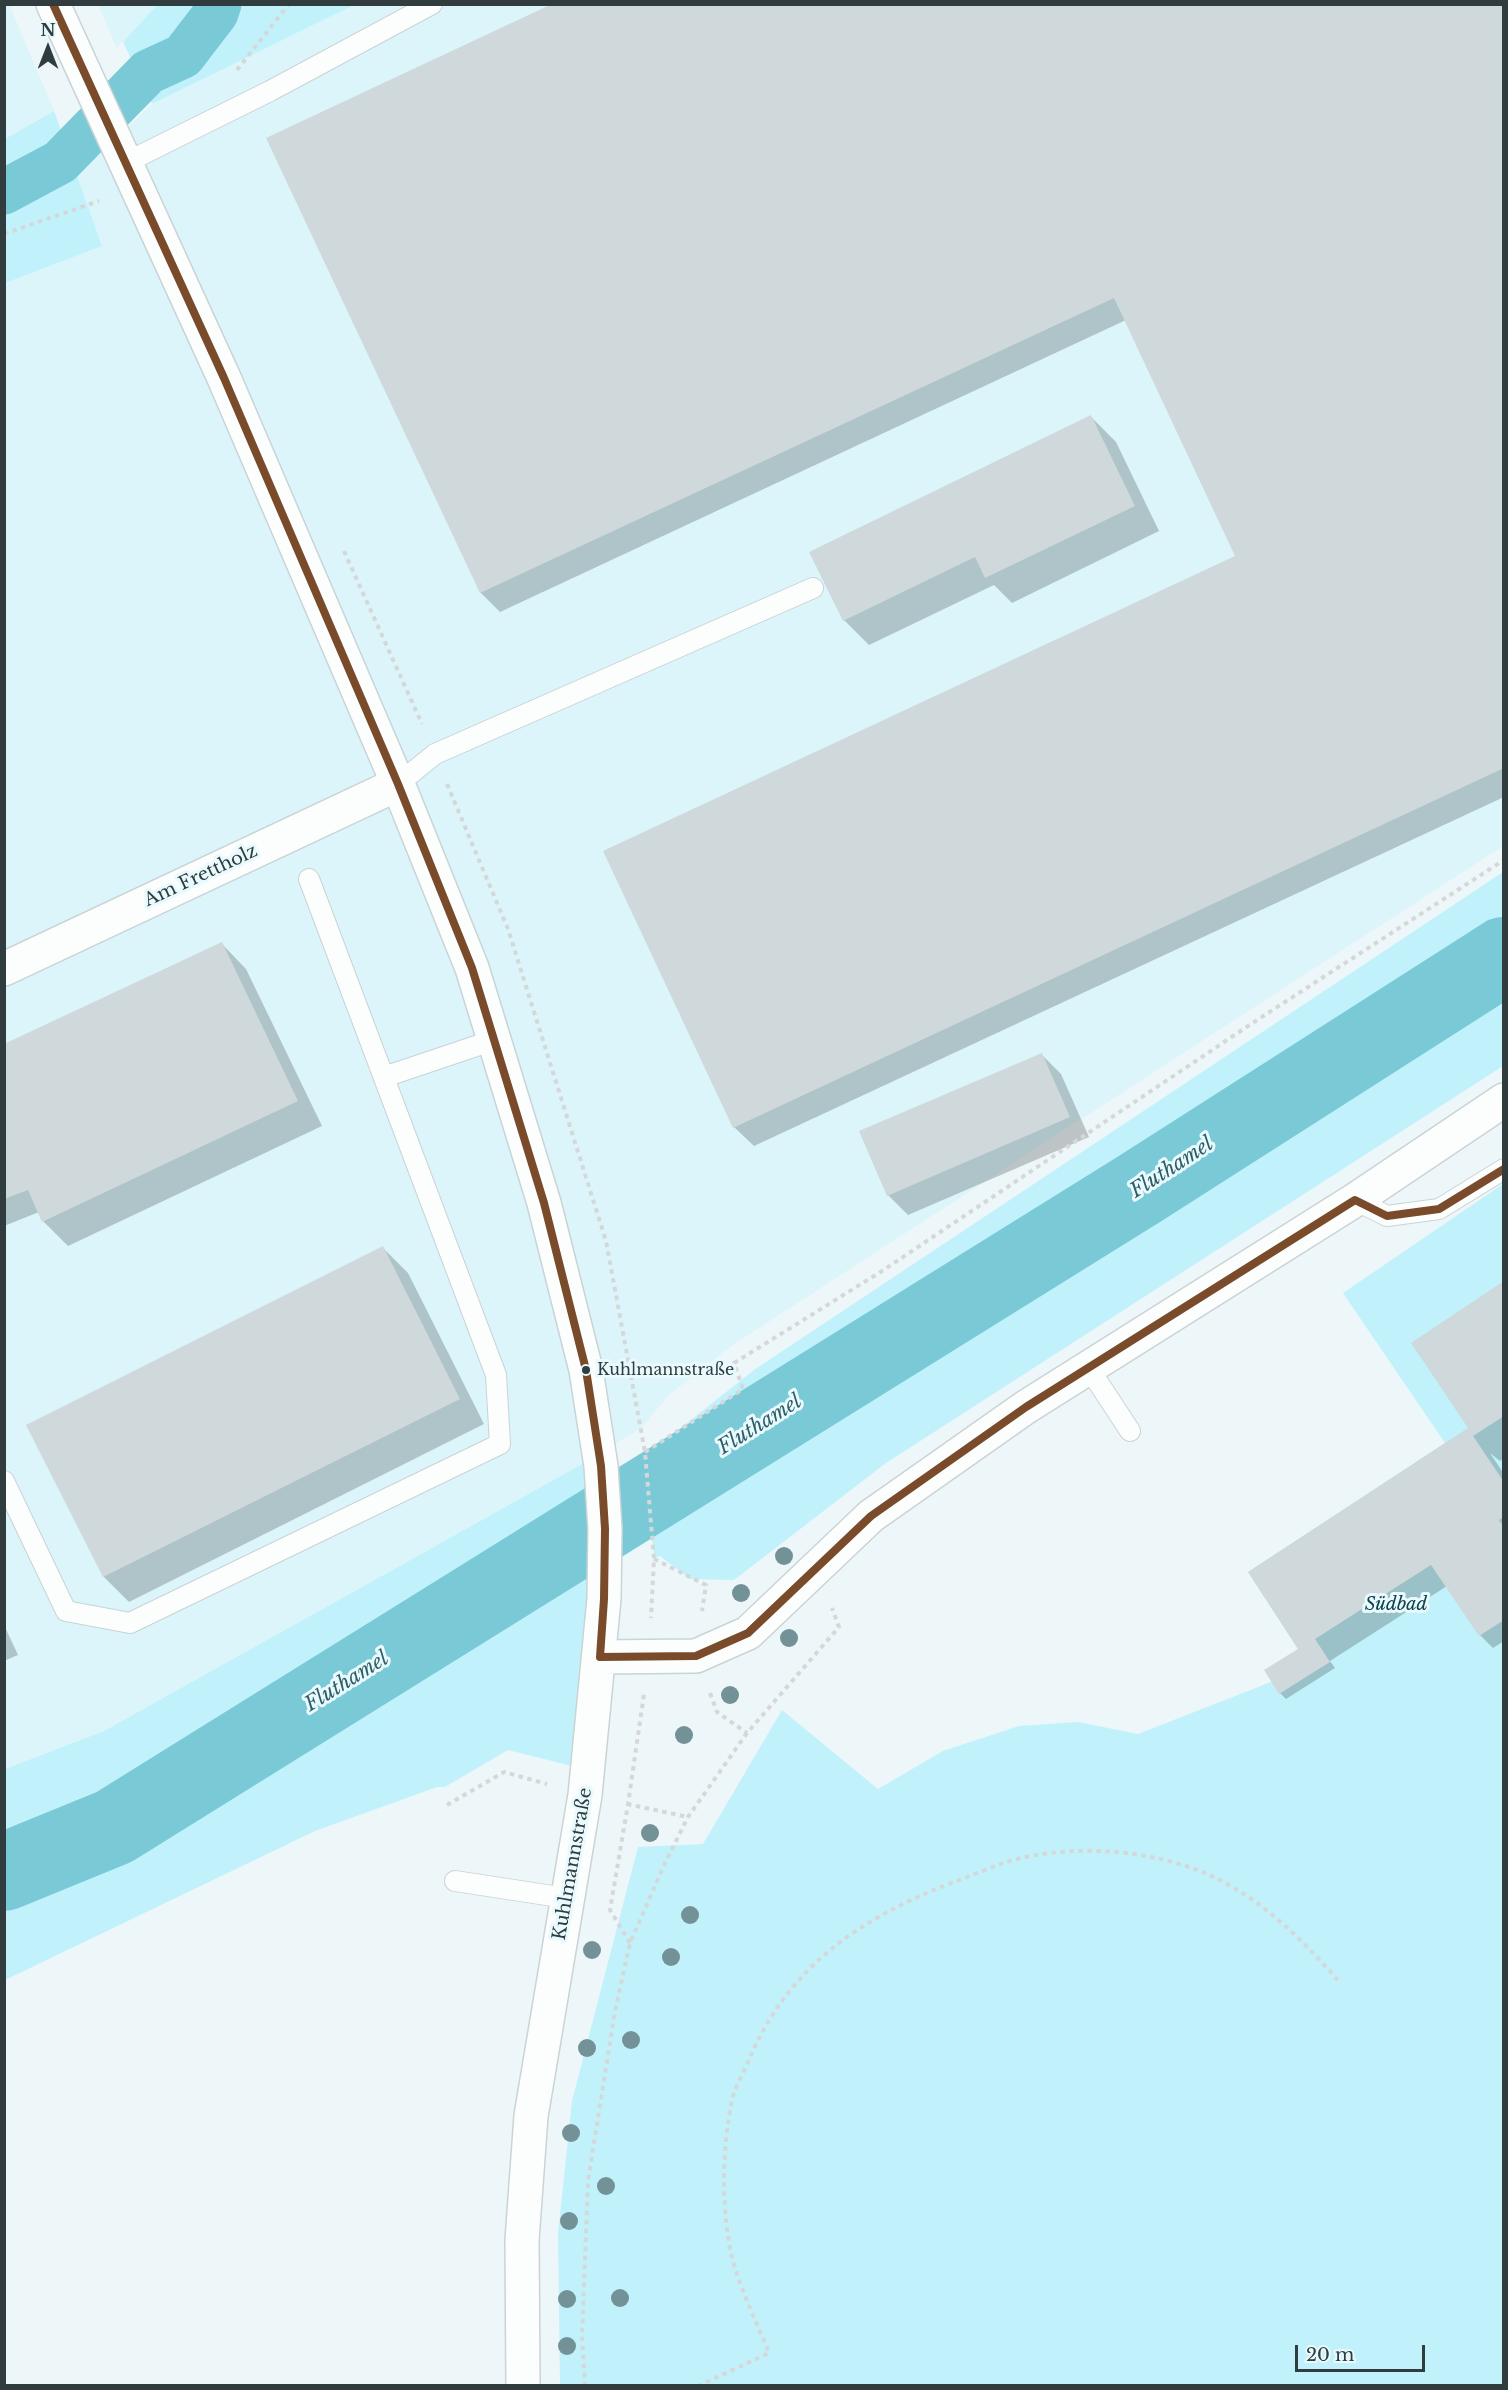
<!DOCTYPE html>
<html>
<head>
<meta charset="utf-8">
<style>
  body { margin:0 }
  #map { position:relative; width:1508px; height:2390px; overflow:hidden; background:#edf6f8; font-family:"Libre Baskerville",serif }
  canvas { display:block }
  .frame { position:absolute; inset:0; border:6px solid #303c3e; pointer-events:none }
  .north { position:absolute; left:18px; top:18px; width:60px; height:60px; -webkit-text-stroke:4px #e8fafd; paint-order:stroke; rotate:0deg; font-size:16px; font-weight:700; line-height:24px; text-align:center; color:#303c3e }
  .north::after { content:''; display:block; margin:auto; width:21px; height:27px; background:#303c3e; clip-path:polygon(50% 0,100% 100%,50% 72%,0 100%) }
  .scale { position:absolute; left:1295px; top:2345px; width:130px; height:27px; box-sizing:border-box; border:3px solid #303c3e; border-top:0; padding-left:8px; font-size:18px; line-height:21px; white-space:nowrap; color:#303c3e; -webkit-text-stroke:4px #e8fafd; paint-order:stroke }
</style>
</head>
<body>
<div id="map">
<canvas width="1508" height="2390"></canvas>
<div class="frame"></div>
<div class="north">N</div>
<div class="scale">20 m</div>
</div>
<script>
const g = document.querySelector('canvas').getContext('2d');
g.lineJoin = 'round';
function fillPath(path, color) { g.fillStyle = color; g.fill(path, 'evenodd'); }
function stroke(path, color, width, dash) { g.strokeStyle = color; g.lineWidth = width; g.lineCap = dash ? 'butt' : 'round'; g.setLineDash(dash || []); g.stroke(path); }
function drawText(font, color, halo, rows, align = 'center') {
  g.font = font + ' "Libre Baskerville",serif'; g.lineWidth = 6; g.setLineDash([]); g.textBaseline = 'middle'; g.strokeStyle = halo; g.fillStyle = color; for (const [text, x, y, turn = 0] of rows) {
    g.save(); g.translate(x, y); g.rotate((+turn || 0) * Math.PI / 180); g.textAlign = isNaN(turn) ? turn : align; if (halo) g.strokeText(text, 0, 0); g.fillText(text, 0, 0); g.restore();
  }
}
const built = new Path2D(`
  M9,4L54,111L5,139L4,5Z
  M98,5H157L117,48Z
  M354,5H1503V846L734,1344L670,1394L641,1428L593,1458L104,1731L5,1769L4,283L102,246L77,176L152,104Z`);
const green = new Path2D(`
  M157,5V4L354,5L152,104L123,42Z
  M54,111L102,246L5,283V139Z
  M1503,872V1066L886,1463L734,1580L690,1579L660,1556L654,1559L645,1452L663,1442L754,1370Z
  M1503,1184V2385L560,2386L558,2234L572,2101L638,1847L703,1844L782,1710L878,1789L943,1751L1019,1726L1078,1722L1138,1734L1271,1682L1298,1649L1248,1572L1445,1443L1343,1293Z
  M593,1458L588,1770L508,1750L445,1787H437L315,1831L5,1980V1769L104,1731Z`);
const shadow = new Path2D(`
  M1504,4V797L754,1146L734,1127L1237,557L1126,320L500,612L481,593L268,139Z
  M1091,417L1116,442L1159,531L1012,603L994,585L869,645L844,620Z
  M221,943L246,969L322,1126L68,1246L43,1221L39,1212L4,1226V1046Z
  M1042,1055L1061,1074L1089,1137L908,1215L888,1195Z
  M383,1248L408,1273L484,1424L129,1602L104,1577L28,1426Z
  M1504,1282V1458L1500,1461L1490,1453L1504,1474V1641L1493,1648L1480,1635L1447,1586L1330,1661L1335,1668L1286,1699L1280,1693L1301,1650L1470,1428Z
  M4,1625L18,1655L4,1661Z`);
const canal = new Path2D(`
  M4,192L60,162L148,72L183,56L216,13L219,4`);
const river = new Path2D(`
  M4,1872L114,1827L1141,1188L1504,956`);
const building = new Path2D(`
  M552,4H1504V768L733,1128L603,851L1235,556L1114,298L480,593L266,138Z
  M1091,415L1135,506L985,578L975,557L843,621L809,552Z
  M222,942L298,1101L42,1222L28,1190L4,1199V1044Z
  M1042,1053L1070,1117L887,1196L859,1131Z
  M383,1246L460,1399L103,1577L26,1425Z
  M1504,1281V1416L1473,1436L1504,1482V1517L1499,1520L1504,1527V1620L1479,1636L1431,1565L1315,1639L1330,1662L1279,1694L1264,1670L1298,1649L1248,1572L1468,1428L1411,1343Z`);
const path = new Path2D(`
  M237,70L289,4
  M4,234L99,201
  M344,551L422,724
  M447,784L508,929L606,1241L645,1452L654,1559L651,1618
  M645,1452L743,1389L734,1363L882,1271L1251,1024L1504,860
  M654,1559L706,1585L702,1611
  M710,1693L717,1712L747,1733
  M627,1804L688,1817
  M447,1805L504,1772L547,1784
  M630,1943L610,1910L628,1804L644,1694
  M585,2386L582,2336L588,2181L615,2011L630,1943L665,1863L688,1817L747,1733L839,1627L832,1608
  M698,2386L769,2353C759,2328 747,2303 738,2277C720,2227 721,2152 732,2100C735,2087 743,2074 748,2062C788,1966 860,1918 954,1882C971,1876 989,1868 1006,1862C1063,1845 1133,1848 1189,1867C1251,1888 1299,1935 1341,1984`);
const lane = new Path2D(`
  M125,163L270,91L432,4
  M398,784L435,754L813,588
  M384,1077L494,1040
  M1355,1200L1387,1216L1439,1209L1504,1169
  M1088,1367L1130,1431
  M4,1481L66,1611L130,1623L500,1444L496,1375L309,879
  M455,1881L566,1898`);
const street = new Path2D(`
  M4,969L398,784`);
const secondary = new Path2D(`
  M53,4L224,378L398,784L472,968L544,1203L586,1370L601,1466L605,1529L604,1599L585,1795L531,2116L522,2240L523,2386
  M600,1657L696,1656L748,1633L871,1516L1026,1407L1355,1200L1504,1100`);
const bus1 = new Path2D(`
  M53,4L224,378L398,784L472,968L544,1203L586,1370L601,1466L605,1529L604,1599L600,1657L696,1656L748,1633L871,1516L1026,1407L1355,1200L1387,1216L1439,1209L1504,1169`);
const trees = [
  [784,1556],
  [741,1593],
  [789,1638],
  [730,1695],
  [684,1735],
  [650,1833],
  [690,1915],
  [592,1950],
  [671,1957],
  [631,2040],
  [587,2048],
  [571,2133],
  [606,2186],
  [569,2221],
  [620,2298],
  [567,2299],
  [567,2346]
];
const markers = [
  [586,1370,5,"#303c3e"]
];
const busNames = [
  ["Kuhlmannstraße",597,1370]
];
const streetNames = [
  ["Am Frettholz",201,876,-25],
  ["Kuhlmannstraße",573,1864,-80]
];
const parkNames = [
  ["Südbad",1396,1605]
];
const waterNames = [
  ["Fluthamel",1172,1168,-33],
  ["Fluthamel",760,1425,-32],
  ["Fluthamel",347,1682,-32]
];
fillPath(built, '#dbf5fa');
fillPath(green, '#c1f2fb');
fillPath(shadow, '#0003');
stroke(canal, '#7ac9d6', 45);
stroke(river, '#7ac9d6', 78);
fillPath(building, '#cfd8da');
stroke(lane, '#cad3d5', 22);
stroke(street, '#cad3d5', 36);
stroke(secondary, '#cad3d5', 36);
stroke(path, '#d5d8d9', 4, [4.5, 4.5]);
stroke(lane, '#fcfefe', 20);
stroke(street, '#fcfefe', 33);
stroke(secondary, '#fcfefe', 33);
stroke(bus1, '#7a4b2a', 8);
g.fillStyle = '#739298';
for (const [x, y] of trees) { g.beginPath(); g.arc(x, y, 9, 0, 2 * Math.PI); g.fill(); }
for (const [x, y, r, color] of markers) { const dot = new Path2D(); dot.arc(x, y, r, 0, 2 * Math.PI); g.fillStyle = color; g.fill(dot); stroke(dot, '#e8fafd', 2); }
drawText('16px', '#303c3e', '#e8fafd', busNames, 'left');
drawText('18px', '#303c3e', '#e8fafd', streetNames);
drawText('italic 18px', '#0f4149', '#e8fafd', parkNames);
drawText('italic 20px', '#2e5d65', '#e8fafd', waterNames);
</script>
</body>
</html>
